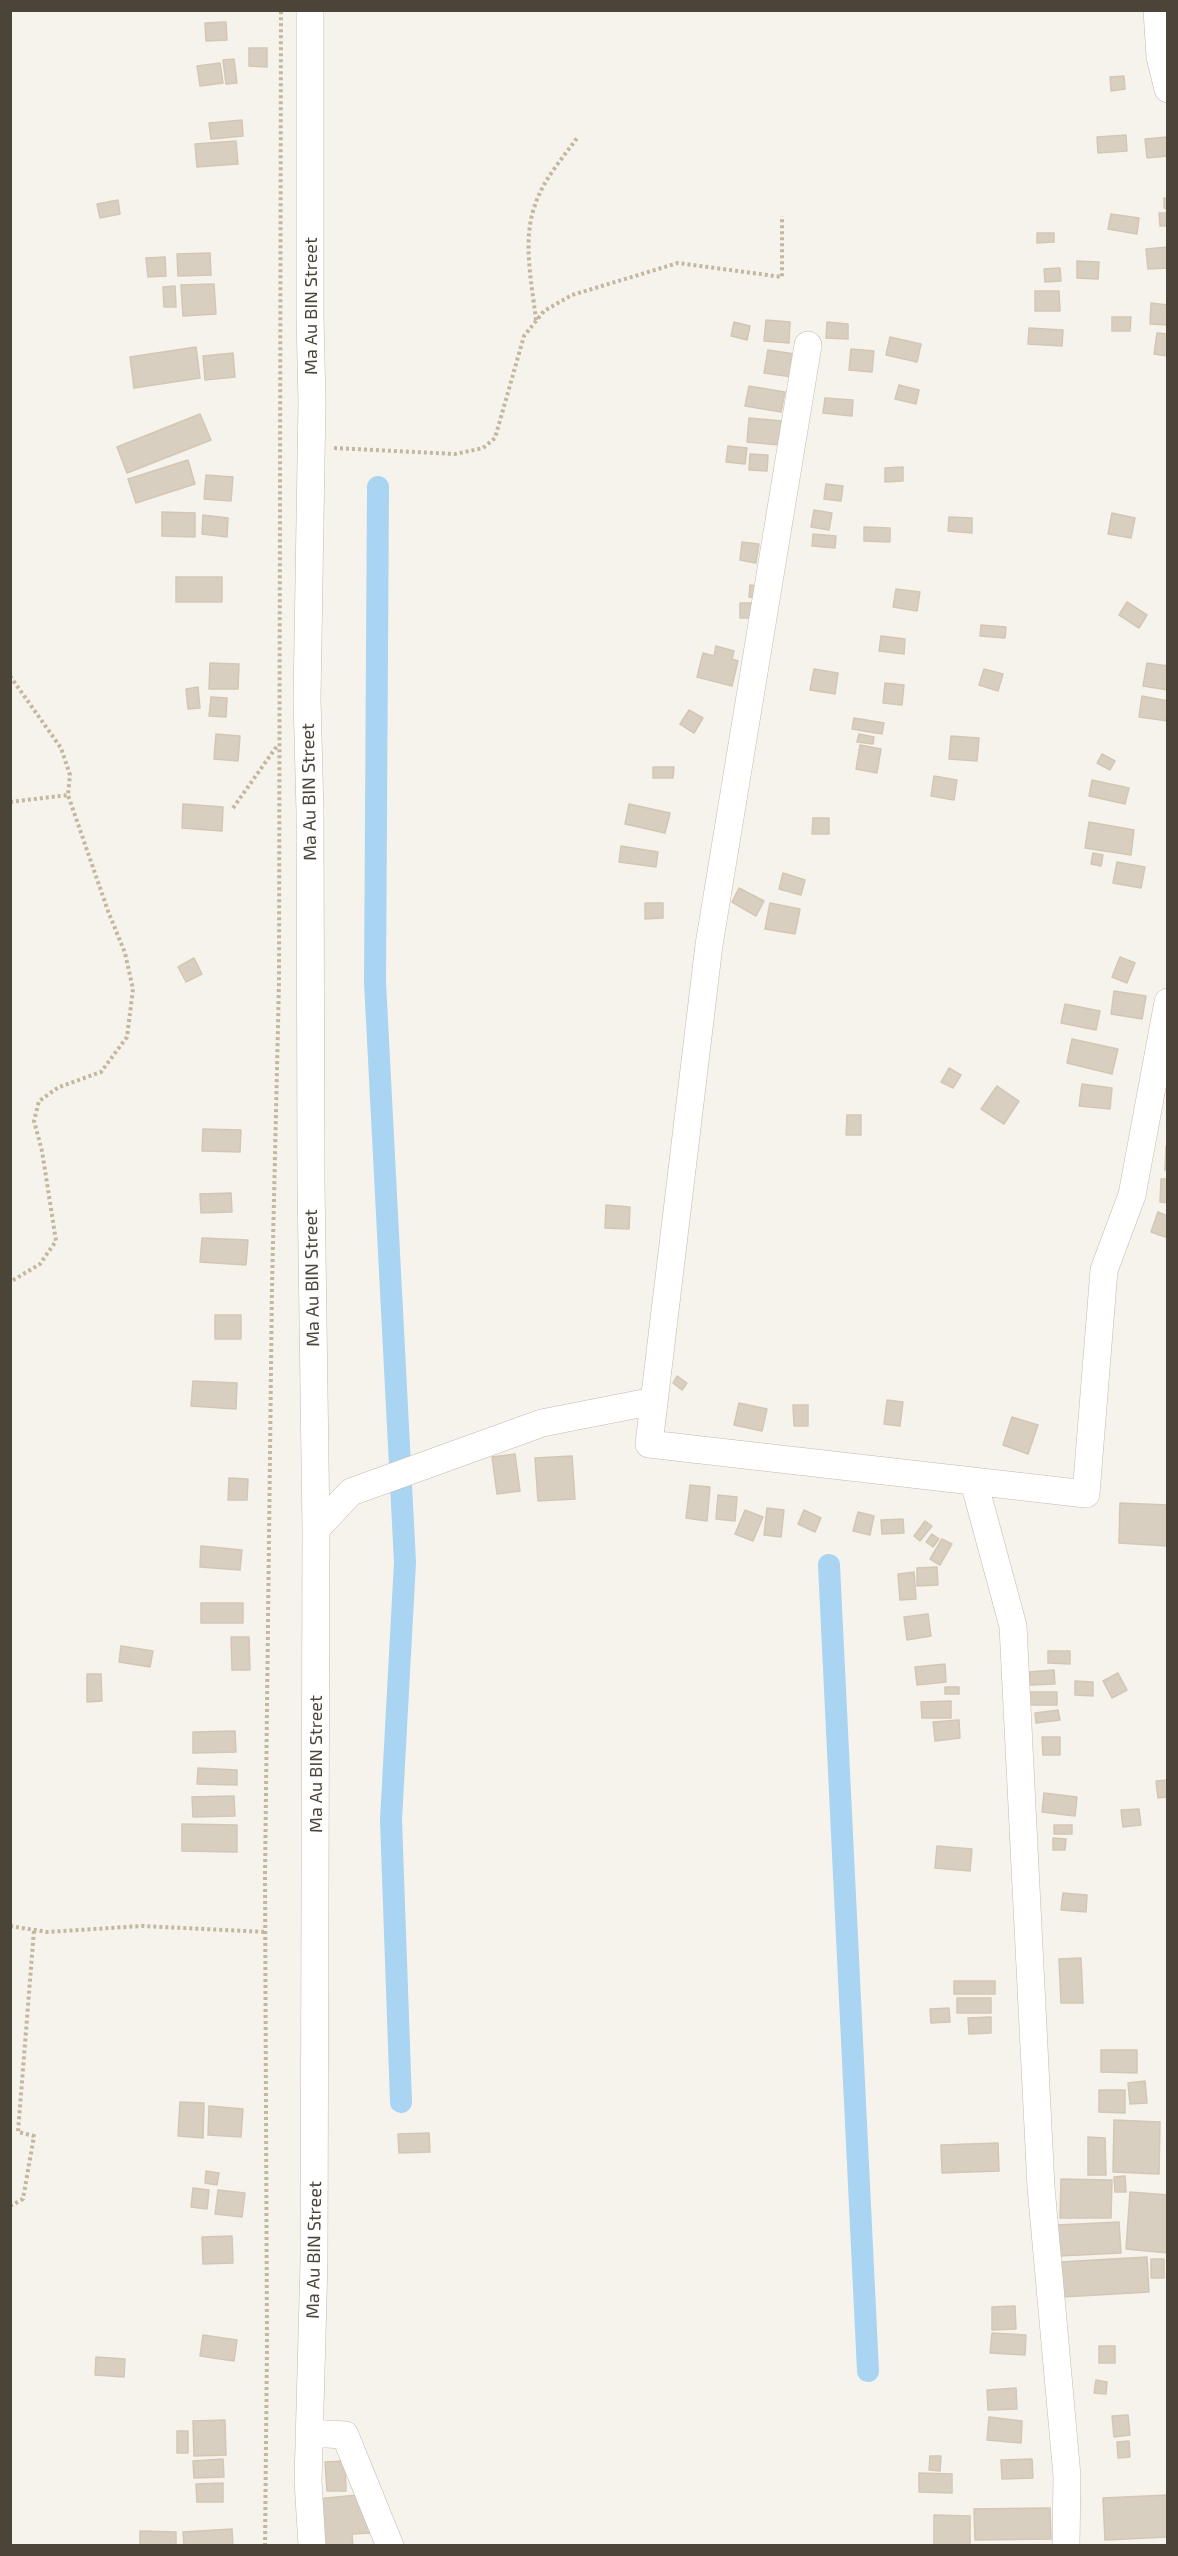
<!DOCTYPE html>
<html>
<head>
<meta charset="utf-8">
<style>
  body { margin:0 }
  #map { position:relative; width:1178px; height:2556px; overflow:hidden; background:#f6f3ec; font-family:"Exo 2",sans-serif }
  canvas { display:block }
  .frame { position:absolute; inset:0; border:12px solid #4b4439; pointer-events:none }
</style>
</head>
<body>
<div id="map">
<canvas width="1178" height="2556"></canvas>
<div class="frame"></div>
</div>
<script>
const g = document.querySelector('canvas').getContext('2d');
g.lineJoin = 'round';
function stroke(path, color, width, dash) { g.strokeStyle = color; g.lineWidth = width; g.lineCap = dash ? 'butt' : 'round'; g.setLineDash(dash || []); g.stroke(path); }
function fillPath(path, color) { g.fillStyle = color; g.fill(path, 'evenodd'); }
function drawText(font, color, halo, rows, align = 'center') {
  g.font = font + ' "Exo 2",sans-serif'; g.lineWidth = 5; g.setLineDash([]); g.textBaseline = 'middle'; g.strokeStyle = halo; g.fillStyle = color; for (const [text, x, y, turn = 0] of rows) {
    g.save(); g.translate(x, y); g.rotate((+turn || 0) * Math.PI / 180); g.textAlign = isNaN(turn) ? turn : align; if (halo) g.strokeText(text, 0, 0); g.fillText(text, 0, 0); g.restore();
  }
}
const canal = new Path2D(`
  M378,487L375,982L405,1562L391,1820L401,2102
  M829,1565L868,2371`);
const building = new Path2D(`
  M226,22L227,40L206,41L205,23Z
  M249,48H267V67L249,66Z
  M234,59L237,83L226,84L223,60Z
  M220,63L223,83L200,86L197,66Z
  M1124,76L1125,89L1111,91L1110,77Z
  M242,120L243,136L211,139L209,123Z
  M1126,135L1127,151L1098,153L1097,137Z
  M1167,137L1168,156L1147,158L1145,139Z
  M236,141L238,164L197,167L195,144Z
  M1164,198H1168V209L1164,208Z
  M118,200L120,214L100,218L97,204Z
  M1159,213H1168V226H1160Z
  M1111,214L1139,218L1137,234L1108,229Z
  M1037,233H1054V242L1037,243Z
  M1168,247V268L1148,269L1146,249Z
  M210,253L211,275L178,276L177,254Z
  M165,257L166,276L148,277L146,258Z
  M1077,261L1099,262L1098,279L1077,278Z
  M1060,268L1061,281L1045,282L1044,269Z
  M214,284L216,314L183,316L181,285Z
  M175,286L176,307H164L163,287Z
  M1035,291H1059L1060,311H1035Z
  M1151,303L1168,305V325L1150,324Z
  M1112,317H1131L1130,331H1112Z
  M766,320L790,322L789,343L764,341Z
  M734,322L750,326L747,340L731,336Z
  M827,322L848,324V339L826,338Z
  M1029,328L1063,330L1062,346L1028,344Z
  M1157,333L1168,334V356L1154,354Z
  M890,337L921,344L917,362L886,355Z
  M196,347L200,378L134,388L130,357Z
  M851,349L874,351L872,372L849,370Z
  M768,350L795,354L792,377L764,373Z
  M233,353L235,377L205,380L203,356Z
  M899,385L919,390L916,404L895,399Z
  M749,386L785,392L781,412L745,406Z
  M825,398L853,400L852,416L823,413Z
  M200,414L211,440L127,473L117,447Z
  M749,418L782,421L780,445L747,442Z
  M728,446L747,448L745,464L726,462Z
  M750,454L768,455L767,471L749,470Z
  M188,460L195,484L136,503L128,479Z
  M903,467V481L885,482V468Z
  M206,475L233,477L231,501L204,499Z
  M826,484L843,486L841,501L824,499Z
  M814,510L832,513L829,530L811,527Z
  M162,512L195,513V537L162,536Z
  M1112,513L1135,518L1131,538L1108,534Z
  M203,515L228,518L227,537L202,534Z
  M949,517L972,518V533L948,531Z
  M864,527L890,528V542L864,541Z
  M813,534L836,536L835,548L812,546Z
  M742,542L759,544L756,563L740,560Z
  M176,577H222V602H176Z
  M750,585L759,586L757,598L749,597Z
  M896,589L920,592L917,611L893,607Z
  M1127,602L1147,615L1139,628L1119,615Z
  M740,603H761L760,618H740Z
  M981,625L1006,627L1005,638L980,636Z
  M881,636L905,639L904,654L879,651Z
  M716,646L734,651L732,659L738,661L732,686L697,677L703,653L714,656Z
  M210,663L239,664L238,689H209Z
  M1147,663L1168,666V690L1143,686Z
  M814,669L838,673L835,694L810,690Z
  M984,669L1003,674L998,691L979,685Z
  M885,683L904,685L902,705L883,703Z
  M198,687L200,708L188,709L186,689Z
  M1142,696L1168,701V721L1139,717Z
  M211,697L227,698L226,717L209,716Z
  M689,710L703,718L694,733L680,724Z
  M854,718L884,723L882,734L852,729Z
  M216,734L240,736L238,761L214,759Z
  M859,734L874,737L873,744L857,742Z
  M951,736L979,738L977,761L949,759Z
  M860,745L881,749L877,773L856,769Z
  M1102,754L1115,761L1110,770L1097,763Z
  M653,767H674L673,778H653Z
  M934,776L957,780L954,800L931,796Z
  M1092,780L1129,788L1125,804L1089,796Z
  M183,804L223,807L222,831L182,828Z
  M629,804L670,813L665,833L625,824Z
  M813,818H829V834H812Z
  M1089,822L1134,830L1131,855L1085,848Z
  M621,846L658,852L656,867L619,862Z
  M1093,853L1103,855L1101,866L1091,864Z
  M1117,862L1145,867L1141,888L1113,883Z
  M783,873L805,880L801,895L779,889Z
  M739,888L764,901L756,916L732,902Z
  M645,903H663V918L645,919Z
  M770,903L800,909L795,934L765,929Z
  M1120,957L1135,963L1127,983L1112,977Z
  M194,958L202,974L186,982L178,967Z
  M1114,991L1146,996L1142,1019L1111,1014Z
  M1065,1004L1100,1011L1096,1030L1061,1023Z
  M1072,1039L1118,1049L1112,1074L1067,1063Z
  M949,1068L961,1075L953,1088L941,1082Z
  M1082,1084L1112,1088L1110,1109L1079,1106Z
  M997,1086L1019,1101L1004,1124L981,1109Z
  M847,1115H861V1135H846Z
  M203,1129L241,1130L240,1152L202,1151Z
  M1166,1146H1168V1171L1165,1170Z
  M1161,1179H1168V1203L1160,1202Z
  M231,1193L232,1212L201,1213L200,1194Z
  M606,1205L630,1207L629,1229L605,1228Z
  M1158,1212L1168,1216V1238L1151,1232Z
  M202,1238L248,1240L246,1265L200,1262Z
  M215,1315H241V1339H215Z
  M677,1376L687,1383L682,1390L673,1383Z
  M193,1381L237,1383L236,1409L191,1406Z
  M887,1400L903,1402L900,1426L884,1424Z
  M739,1403L767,1409L762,1431L734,1425Z
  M793,1405H808V1426H794Z
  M1012,1417L1038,1425L1028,1454L1003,1445Z
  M515,1454L520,1491L497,1494L492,1457Z
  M572,1456L575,1499L538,1501L535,1458Z
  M229,1478L248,1479L247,1500H228Z
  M690,1485L710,1487L707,1521L686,1518Z
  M718,1495L737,1497L735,1521L716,1519Z
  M1120,1503L1168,1505V1546L1119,1543Z
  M767,1508L784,1510L781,1537L764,1535Z
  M745,1510L763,1517L753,1541L735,1534Z
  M804,1510L821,1518L815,1532L798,1524Z
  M858,1512L874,1516L870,1535L853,1531Z
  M903,1519L904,1533L882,1534L881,1520Z
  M925,1521L932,1526L920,1541L914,1536Z
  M932,1534L939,1539L933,1547L926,1542Z
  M942,1539L952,1544L940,1565L930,1559Z
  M201,1546L242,1550L240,1570L200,1567Z
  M937,1567L938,1585L917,1586V1568Z
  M914,1572L916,1599L900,1600L898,1574Z
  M201,1603H243V1623H201Z
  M928,1614L931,1636L907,1640L904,1617Z
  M231,1637H249L250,1670H232Z
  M121,1646L153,1651L150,1667L119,1662Z
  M1048,1651H1070V1664L1048,1663Z
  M945,1664L946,1682L917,1685L915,1667Z
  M1054,1670L1055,1684L1030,1685L1029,1672Z
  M1118,1673L1127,1690L1112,1698L1103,1681Z
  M87,1674H101L102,1701L87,1702Z
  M1075,1681L1093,1682V1696L1075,1695Z
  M945,1687H959V1694H945Z
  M1028,1692H1057V1705H1028Z
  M951,1701V1718H922L921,1702Z
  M1058,1710L1060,1720L1036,1723L1035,1713Z
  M959,1720L960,1738L935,1741L933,1722Z
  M235,1731L236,1752L193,1753V1732Z
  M1042,1737H1060V1755H1043Z
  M198,1768L237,1770V1785L197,1784Z
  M1168,1780V1797L1158,1798L1156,1781Z
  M1044,1793L1077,1797L1075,1816L1042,1812Z
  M234,1796L235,1816L193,1817L192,1797Z
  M1139,1809L1141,1825L1123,1827L1121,1810Z
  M182,1824L237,1825V1852L182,1851Z
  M1054,1825H1072V1834H1054Z
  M1053,1838L1066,1839L1065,1850H1053Z
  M937,1846L972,1849L970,1871L935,1868Z
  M1063,1893L1087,1895L1086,1912L1061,1910Z
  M1081,1958L1083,2003H1061L1059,1959Z
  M954,1981H995V1994H954Z
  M957,1998H991V2013H957Z
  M949,2008L950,2022L931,2023L930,2009Z
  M991,2017V2033L969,2034L968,2018Z
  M1101,2050H1137V2073L1101,2072Z
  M1145,2081L1147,2103L1130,2104L1128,2083Z
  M1099,2090H1125V2113L1099,2112Z
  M180,2102L204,2103L203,2138L178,2136Z
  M209,2106L243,2109L241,2137L208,2135Z
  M1114,2120L1160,2122L1159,2174L1113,2172Z
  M429,2133L430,2152L399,2153L398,2134Z
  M1088,2137L1105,2138L1106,2175H1088Z
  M998,2143L999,2171L942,2173L941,2145Z
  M206,2171L219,2173L217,2185L205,2183Z
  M1125,2176L1126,2192H1115L1114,2177Z
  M1061,2179L1112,2180L1111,2218H1060Z
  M193,2188L209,2190L207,2209L191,2207Z
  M218,2190L245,2193L242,2217L215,2214Z
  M1130,2192L1168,2195V2253L1126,2249Z
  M1119,2222L1121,2253L1059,2256L1057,2225Z
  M232,2236L233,2263L203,2264L202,2237Z
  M1147,2257L1149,2292L1062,2297L1060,2262Z
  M1151,2259H1164V2278H1151Z
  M1015,2306L1016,2329L992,2330V2307Z
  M992,2333L1026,2335L1025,2355L990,2353Z
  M203,2335L237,2340L234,2361L200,2356Z
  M1099,2346H1115V2363H1099Z
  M96,2357L125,2359L124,2377L95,2375Z
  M1096,2380L1107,2382L1106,2394L1094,2393Z
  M1016,2388L1017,2409L988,2410L987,2390Z
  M1128,2415L1130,2435L1114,2437L1112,2416Z
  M989,2417L1022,2421L1021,2443L987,2440Z
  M225,2420L226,2455L194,2456L193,2421Z
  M177,2431H188V2453H177Z
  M1129,2441L1130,2457L1118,2458L1117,2442Z
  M930,2456H941L940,2471L929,2470Z
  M223,2459L224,2477L194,2478L193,2461Z
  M1032,2459L1033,2478L1002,2479L1001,2460Z
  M345,2461L346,2491H327L325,2462Z
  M919,2473L952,2474V2493L919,2492Z
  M223,2483V2502H197L196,2484Z
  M368,2494L372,2533L352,2534L353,2546H320L316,2499Z
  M1168,2495V2537L1105,2540L1103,2498Z
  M1050,2508L1051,2539L975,2540L974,2509Z
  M934,2515L970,2516V2546H934Z
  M232,2529L233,2546H184L183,2532Z
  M140,2531L176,2532V2546H140Z`);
const path = new Path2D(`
  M536,320C532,284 522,240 535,205C543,180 562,159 577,138
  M334,448L455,454L483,448L495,438L524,336L544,311L572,295L678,263L782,277V216
  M10,676L61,748L70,775L68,795L108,911L125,953L133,989L127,1037L101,1072L59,1087L39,1101L34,1121L42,1151L56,1241L40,1264L10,1282
  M10,802L68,795
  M233,808L277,746
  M10,1926L47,1932L142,1926L266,1932
  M10,2206L23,2199L34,2136L18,2132L34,1930
  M265,2546L267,2343L265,1876L272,1286L279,982L281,10`);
const street = new Path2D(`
  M310,10V317L312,402L307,699L310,812L311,1182L316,1529L314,2262L308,2481L312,2546
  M1157,10L1160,57L1168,89
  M808,345L709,945L649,1444L1086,1494L1104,1270L1132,1195L1168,1002
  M974,1482L1013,1626L1041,2187L1067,2476L1066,2546
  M316,1529L351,1492L542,1423L654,1401
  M309,2433L345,2435L390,2546`);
const streetNames = [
  ["Ma Au BIN Street",311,306,-90],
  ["Ma Au BIN Street",309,792,-91],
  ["Ma Au BIN Street",312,1278,-91],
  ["Ma Au BIN Street",316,1764,-90],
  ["Ma Au BIN Street",314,2250,-89]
];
stroke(canal, '#a9d4f2', 22);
fillPath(building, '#d8cfc1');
stroke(building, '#d3c7b4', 1.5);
stroke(street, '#c2bbae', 28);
stroke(path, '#c4b79f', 4, [3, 3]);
stroke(street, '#fff', 27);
drawText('18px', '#4b4439', '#fff', streetNames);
</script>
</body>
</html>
